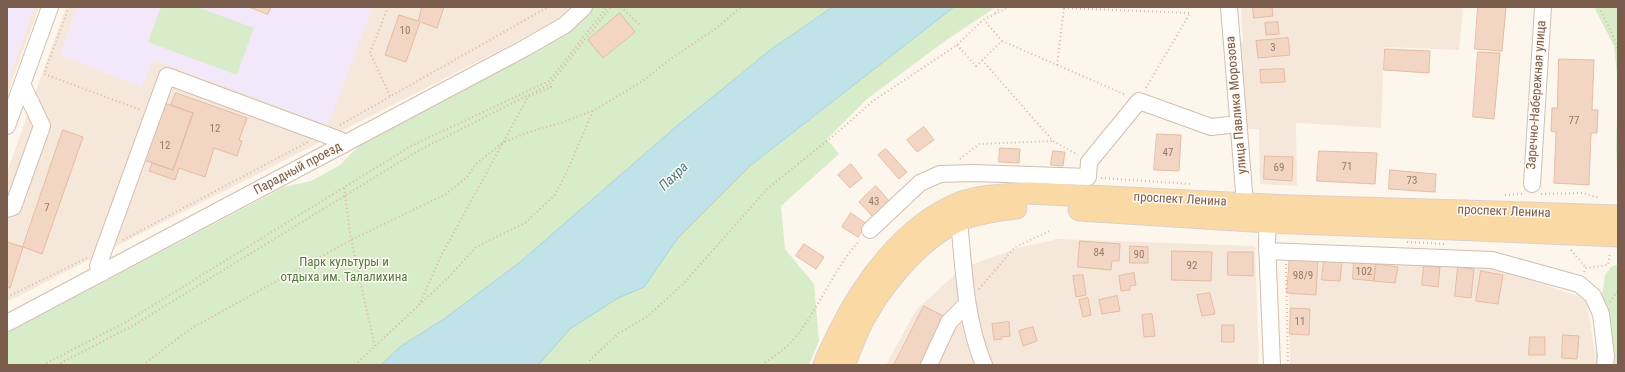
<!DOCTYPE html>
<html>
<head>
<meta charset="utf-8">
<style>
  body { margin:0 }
  #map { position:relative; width:1625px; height:372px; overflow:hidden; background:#fdf6ec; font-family:"Roboto Condensed",sans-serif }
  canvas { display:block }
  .frame { position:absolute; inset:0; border:8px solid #7a5c4d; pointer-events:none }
</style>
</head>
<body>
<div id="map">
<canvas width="1625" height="372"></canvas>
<div class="frame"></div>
</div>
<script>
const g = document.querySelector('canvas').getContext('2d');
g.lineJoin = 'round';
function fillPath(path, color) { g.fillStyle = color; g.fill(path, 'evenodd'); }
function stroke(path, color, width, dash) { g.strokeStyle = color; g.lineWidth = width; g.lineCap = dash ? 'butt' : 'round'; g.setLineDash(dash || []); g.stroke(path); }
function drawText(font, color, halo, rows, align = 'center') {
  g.font = font + ' "Roboto Condensed",sans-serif'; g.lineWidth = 3; g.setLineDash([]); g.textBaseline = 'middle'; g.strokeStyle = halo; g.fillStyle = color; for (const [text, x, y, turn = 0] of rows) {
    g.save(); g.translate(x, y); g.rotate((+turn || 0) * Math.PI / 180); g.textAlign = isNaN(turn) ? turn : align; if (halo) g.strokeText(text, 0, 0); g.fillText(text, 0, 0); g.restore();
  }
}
const residential = new Path2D(`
  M7,7H39L7,95Z
  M66,7H570L557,21L7,302V172Z
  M1241,7H1463L1459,50L1384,47L1381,128L1296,123L1297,186L1260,184L1259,129H1245L1236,42H1243Z
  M1059,239L1255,246L1259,365H886L916,310L962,268L1021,247Z
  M1288,253L1496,268L1586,299L1595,353L1594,365H1290Z`);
const education = new Path2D(`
  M7,7H30L34,9L7,83Z
  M77,7H373L328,125L154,60L141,87L60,55Z`);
const green = new Path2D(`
  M161,7H197L254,28L237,75L148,42Z
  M593,7H833L770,50L731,82L678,125L519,263L444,319L401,346L381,365H7V333L284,187L311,181L340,165L363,142L571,29Z
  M954,7H996L945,41L867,99L827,139L839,154L781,206L785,249L814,284L819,341L809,365H537L570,329L618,298L644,287L677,239L747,169Z
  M1594,7H1618V85L1614,46Z
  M1618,93V192L1616,146Z
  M1615,265H1618V365H1595L1597,331L1605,275L1611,267Z`);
const water = new Path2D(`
  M833,7H954L750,166L677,239L644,287L618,298L570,329L538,365H381L401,346L444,319L519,263L678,125L731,82L770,50Z`);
const building = new Path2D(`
  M249,7H271L268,14Z
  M422,7H444L437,28L420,22L406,62L385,55L399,15L418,21Z
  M1253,7H1272L1273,16L1254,18Z
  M1478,7H1506L1502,51L1475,49Z
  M620,13L635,32L603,58L588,40Z
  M1278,22L1279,34L1266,35L1265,23Z
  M1288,38L1290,55L1258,58L1256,41Z
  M1385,49L1430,51L1429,73L1384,70Z
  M1478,52L1500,53L1494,119L1473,117Z
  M1559,59L1594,60L1592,110H1598L1597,133H1591L1589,185L1554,183L1556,132L1551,131L1552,108H1557Z
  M1284,69L1285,82L1261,83L1260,70Z
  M176,93L247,118L239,140L242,141L237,156L214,148L205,177L179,168L175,180L149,171L152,163L173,170L193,113L171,105Z
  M164,103L193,113L173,170L144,160Z
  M924,127L934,140L917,152L907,140Z
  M63,130L83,137L42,254L23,247Z
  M1157,134L1181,135L1179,171L1154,170Z
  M1000,148L1020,149L1019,163L999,162Z
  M886,149L907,172L899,179L878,155Z
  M1053,151L1065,152L1063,166L1051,165Z
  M1319,151L1377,153L1375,184L1317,181Z
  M1265,156L1293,157L1292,181L1264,179Z
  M851,164L862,178L850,188L838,175Z
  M1390,170L1436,174L1435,192L1389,189Z
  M876,186L890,202L873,217L859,202Z
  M851,213L867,224L858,237L842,227Z
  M1080,241L1120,244L1119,261H1112L1111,270L1078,267Z
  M7,242L23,247L10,288L7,287Z
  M804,244L824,257L816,269L796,256Z
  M1130,246L1148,247V263H1130Z
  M1172,251L1212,252L1211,281L1172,280Z
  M1228,252H1253V276L1228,275Z
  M1290,256L1318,258L1316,295L1287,293Z
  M1324,260L1342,262L1340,281L1322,280Z
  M1354,262L1376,264L1374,281L1353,279Z
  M1376,264L1398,267L1395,283L1374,281Z
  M1424,266L1440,267L1438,287L1422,285Z
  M1458,267L1474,269L1471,298L1455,296Z
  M1481,271L1503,275L1498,304L1476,301Z
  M1134,273L1136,285L1130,286V290L1121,291L1119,276Z
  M1083,275L1086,295L1076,297L1073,276Z
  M1210,293L1215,314L1202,316L1197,295Z
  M1117,296L1120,311L1102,314L1099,300Z
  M1088,298L1091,315L1083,317L1079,300Z
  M924,306L947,318L924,365H894Z
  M1291,308L1310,309L1309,335L1290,334Z
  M1152,314L1155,336L1144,337L1142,315Z
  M1009,322L1010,336L1001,337L1002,339L994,340L992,324Z
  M1222,325H1234V342H1222Z
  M1033,327L1037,341L1023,346L1019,331Z
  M1563,335L1579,336L1577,359L1562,358Z
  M1530,337H1545V355H1529Z`);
const path = new Path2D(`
  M69,7L44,74L141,110
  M388,7L370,53L390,96
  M621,7L641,26
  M1599,7L1614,38L1618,54
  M1064,8L1190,13L1146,88
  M995,13L1001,7
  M1002,41L1126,95
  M957,45L976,66L1002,41L984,20
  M982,60L1053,141L1078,155
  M1057,65L1064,8
  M340,125L548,7
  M960,159L979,144L1053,141
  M1101,178L1191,184
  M344,188L351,240L375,347
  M1541,194L1582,193L1600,198
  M1505,195L1523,194
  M123,240L308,142
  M1571,250L1586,268
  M1286,264L1288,365
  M1584,272L1586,268L1608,265L1610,252
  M979,289L1015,247L1052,230
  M7,297L87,258
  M1610,302L1618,290
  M419,305L442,254L528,97L551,87L550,84
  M43,365L126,322L411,146L549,81L607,7
  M57,365L134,325L416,152L550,84L611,7
  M143,365L190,329L351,240L446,194L467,177L476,164L502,143L529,132L561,123L592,111
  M355,365L450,276L476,247L525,223L554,196L566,174L593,111L641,82L672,58L718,27L741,7
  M590,365V360L619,333L648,316L683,284L767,189L839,131L873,101L957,45L983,20L1009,7
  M762,365C771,358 783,351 791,342C819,311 832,270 860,240`);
const minor = new Path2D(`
  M1229,7L1245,204
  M7,126L50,7
  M1532,184L1543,7
  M7,209L13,207L42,126L22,84
  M1268,211L1267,242L1272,365
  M959,221C964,270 965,319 984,365
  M870,230L920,183L940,174L974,173L1088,177L1089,162L1139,101L1211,127L1238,124
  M1267,251L1492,260L1579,284L1593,296L1601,314L1606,356L1605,365
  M102,273L98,266L167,76L340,140L343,145
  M7,323L525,48L565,25L584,7
  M929,365L949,322L967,304`);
const major = new Path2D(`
  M1079,210L1268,222L1454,229
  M824,365C828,354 833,345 838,334C863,283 904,226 959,203C981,195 1006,195 1028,193L1289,206L1463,211
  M844,365C851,349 857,330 866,315C887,278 927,231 968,217C984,212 999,210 1016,208`);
const pathBridge = new Path2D(`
  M1407,242L1446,244`);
const majorBridge = new Path2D(`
  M1463,211L1618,216
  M1454,229L1618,236`);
const numberNames = [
  ["10",405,31],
  ["3",1273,48],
  ["77",1574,121],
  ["12",215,129],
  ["12",165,146],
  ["47",1168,153],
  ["71",1347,167],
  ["69",1279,168],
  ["73",1412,181],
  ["43",874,202],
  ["7",47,208],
  ["84",1099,253],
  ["90",1139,255],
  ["92",1192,266],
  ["102",1364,272],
  ["98/9",1303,276],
  ["11",1300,322]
];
const streetNames = [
  ["Заречно-Набережная улица",1537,95,-86],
  ["улица Павлика Морозова",1237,105,-95],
  ["Парадный проезд",298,169,-28],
  ["проспект Ленина",1180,200,3],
  ["проспект Ленина",1504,212,2]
];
const parkNames = [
  ["Парк культуры и",344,263],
  ["отдыха им. Талалихина",344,278]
];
const waterNames = [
  ["Пахра",674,177,-44]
];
fillPath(residential, '#f5e8da');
fillPath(education, '#f3e8fa');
fillPath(green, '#d8ecc9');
fillPath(water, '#bfe3e8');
stroke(water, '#a5d3da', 1);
fillPath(building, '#f3d5c3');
stroke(building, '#e6bba3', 1);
stroke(minor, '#d1beb0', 18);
stroke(major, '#dad1cd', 23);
stroke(path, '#d9b8a5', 2, [1, 3]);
stroke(minor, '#fff', 16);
stroke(major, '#fbd9a5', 21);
stroke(majorBridge, '#dad1cd', 23, []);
stroke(pathBridge, '#d9b8a5', 2, [1, 3]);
stroke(majorBridge, '#fbd9a5', 21);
drawText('11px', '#987a6a', null, numberNames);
drawText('13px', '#7a5c4d', '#fffaf3', streetNames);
drawText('13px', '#537a41', '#fffaf3', parkNames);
drawText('italic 14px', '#437c86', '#fffaf3', waterNames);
</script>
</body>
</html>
